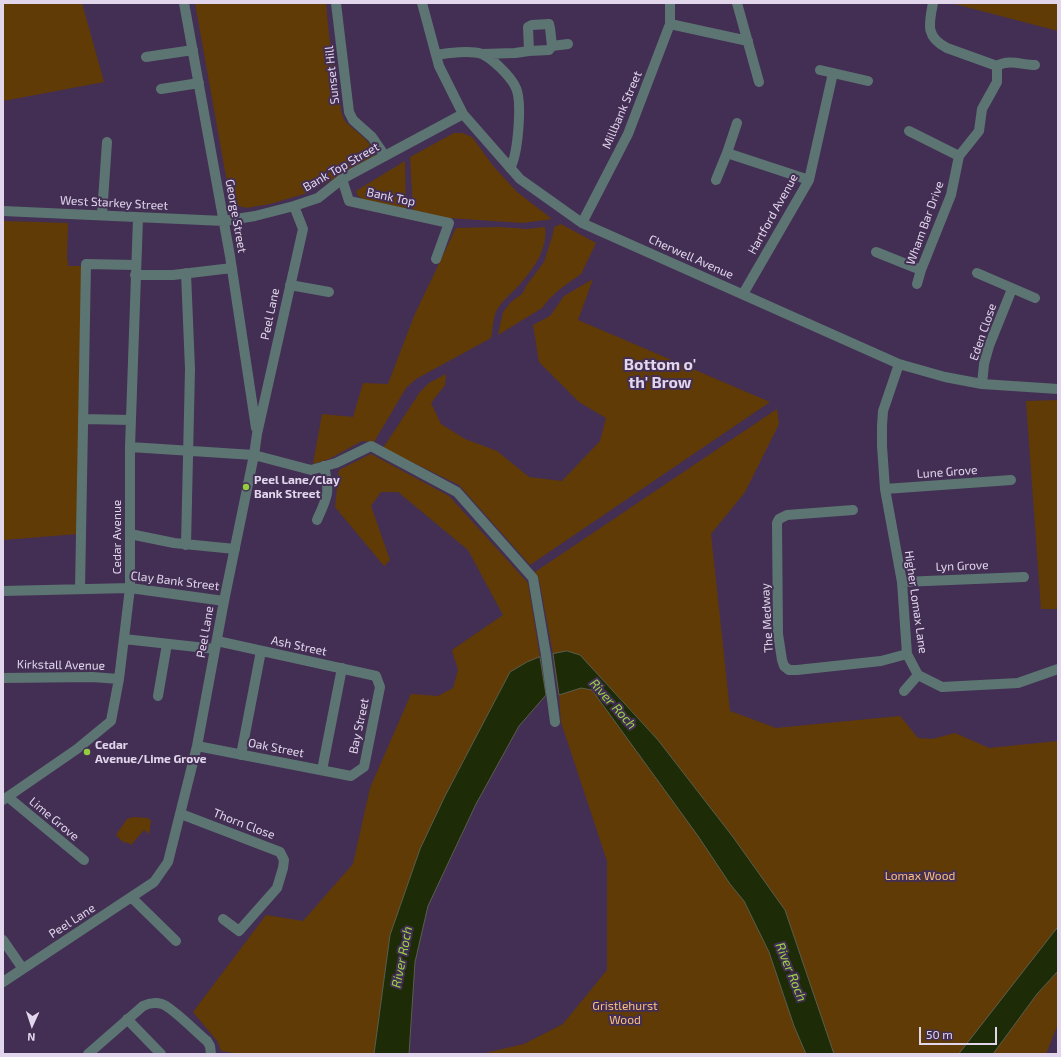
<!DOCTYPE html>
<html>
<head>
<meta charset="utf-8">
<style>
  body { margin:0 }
  #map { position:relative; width:1061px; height:1057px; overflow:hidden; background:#432f53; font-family:"Exo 2",sans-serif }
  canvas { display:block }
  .frame { position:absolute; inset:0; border:4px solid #e2d6ed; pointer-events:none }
  .north { position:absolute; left:12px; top:1005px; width:40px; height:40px; -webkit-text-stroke:3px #432f53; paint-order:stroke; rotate:183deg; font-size:11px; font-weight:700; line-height:16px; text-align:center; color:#e2d6ed }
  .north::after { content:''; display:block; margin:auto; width:14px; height:18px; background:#e2d6ed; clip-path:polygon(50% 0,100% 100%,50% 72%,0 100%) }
  .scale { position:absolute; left:919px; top:1027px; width:78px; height:18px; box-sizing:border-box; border:2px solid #e2d6ed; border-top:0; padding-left:5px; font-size:12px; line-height:14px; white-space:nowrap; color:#e2d6ed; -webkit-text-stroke:3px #432f53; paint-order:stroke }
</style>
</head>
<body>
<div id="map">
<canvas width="1061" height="1057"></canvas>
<div class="frame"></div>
<div class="north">N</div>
<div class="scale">50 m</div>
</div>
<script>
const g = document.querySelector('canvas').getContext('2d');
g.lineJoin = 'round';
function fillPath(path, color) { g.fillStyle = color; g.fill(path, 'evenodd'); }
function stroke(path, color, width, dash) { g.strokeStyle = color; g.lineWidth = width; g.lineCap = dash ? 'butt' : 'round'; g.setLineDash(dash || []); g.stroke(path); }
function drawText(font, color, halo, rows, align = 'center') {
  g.font = font + ' "Exo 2",sans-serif'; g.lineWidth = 4; g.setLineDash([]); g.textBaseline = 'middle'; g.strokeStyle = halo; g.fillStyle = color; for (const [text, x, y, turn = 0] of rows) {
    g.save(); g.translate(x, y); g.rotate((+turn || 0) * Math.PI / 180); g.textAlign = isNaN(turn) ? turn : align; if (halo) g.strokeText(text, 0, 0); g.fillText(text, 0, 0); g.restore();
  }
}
const green = new Path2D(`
  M3,3H82L104,82L3,101Z
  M195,3H326L329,36L341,110C342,114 343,119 346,122C357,134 372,139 375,158L304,194L270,204L246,208L236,205L230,199Z
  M951,3H1058V31Z
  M454,133H462L472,137L494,167L517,192L552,219L523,223L449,218L413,211L410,157Z
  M405,161L406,209L365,200L358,196L356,191Z
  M3,221L68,223L67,260L68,261V266H82L78,534L3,540Z
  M561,224L596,243L581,274L560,289L549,299L542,308L498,335L503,312L511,302L523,293L526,286L544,262L553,234L554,227Z
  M500,227L527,229L545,227C548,248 534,268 521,283C514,291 505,298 498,308C493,315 493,329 491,338L416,379L406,388L374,442L362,441L329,459L313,464L322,414L353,417L363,383L388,384L414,316L456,228Z
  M593,279L578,320L770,402L530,565L459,485L383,448L420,392L429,383L446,374L445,385L431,403L441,424L465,439L497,451L529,477L562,481L600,441L606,418L579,402L539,362L533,325L550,316L564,296Z
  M1058,400V609H1041L1026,401Z
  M777,409L779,424L745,492L711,534L730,711L776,728L900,716L918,738L932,739L955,733L989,748L1058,741V927L959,1054H834L785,910L567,651L553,654L539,579L535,572Z
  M371,454L449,496L528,583L540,657L527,662L510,672L445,796L420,849L390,935L374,1054H241L221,1051L218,1042L193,1012L266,915L303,921L353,864L370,788L411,694L438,696L453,688L458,670L452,650L503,615L468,550L398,492H381L371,506L390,560L384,566L335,507L339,470Z
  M581,688L592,690L698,836L730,884L744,901L769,952L794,1026L806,1054H481L524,1044L563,1024L607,970V861L561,722L559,695Z
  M133,817L148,818L151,821L149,834L144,830L131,845L127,842L124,843L116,835L127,819Z
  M1058,971V1024L1046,1054H993L1037,994Z`);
const water = new Path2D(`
  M567,651L580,655L658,740L733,837L785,910L834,1054H806L794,1026L769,952L744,901L730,884L698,836L592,690L581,688L559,695L553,654Z
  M540,657L546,695L519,726L476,804L428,906L415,962L409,1054H374L390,935L420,849L445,796L510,672L527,662Z
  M1058,927V971L1037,994L993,1054H959Z`);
const minor = new Path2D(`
  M184,3L230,256L256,428
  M336,3L349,112L353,120L372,137L385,156
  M422,3L439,66L463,114L520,179L582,223L899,364L945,377L982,384L1058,389
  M737,3L759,82
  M670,24L748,41
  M552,46L568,44
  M482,54L515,53L529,51L528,27L532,25L549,24L550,28L552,46L549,50L529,51
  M436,55C447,53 471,50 482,54C492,58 510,76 515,86C523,99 518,155 510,168
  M146,57L193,50
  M997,66C1008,59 1023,65 1035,65
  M820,70L868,81
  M161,89L199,83
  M909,131L959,156
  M727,153L809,180
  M342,179L349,201L449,223L436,259
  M716,180L727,153L737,123
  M3,211L224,221L255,216L294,206L318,198L342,179L463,114
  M102,215L107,142
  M582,223L628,134L670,24V3
  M876,252L921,270
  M977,273L1035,298
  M135,275H173L232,268
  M917,284L921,270L951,195L959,156L979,131L982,109L997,82V66L947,48C925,37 929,24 933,3
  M290,285L329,292
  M743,294L809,180L833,73
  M899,364L883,411L882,426V446L885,489L902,582L907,654L918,675L942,687L1018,683L1058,669
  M982,384L984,364L989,346L1012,289
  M83,419L131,420
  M130,447L254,455L311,470L336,463L371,446L457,492L533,578L546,655L555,722
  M885,489L1011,480
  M853,510L787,515L779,519L777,523L778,634L782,660L784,666L789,670H797L881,661L907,654
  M317,520C328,496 330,493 324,466
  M130,534L174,543L235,549
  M186,545L190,369L186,273
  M902,582L1024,577
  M80,589L86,264L135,265
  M3,591L130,588L224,601
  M124,639L215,649
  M3,678L92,677L119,679
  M904,691L918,675
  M158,696L167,644
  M197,746L351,776L364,767L380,687L376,676L217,641
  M241,755L261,651
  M322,770L342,668
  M8,797L84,860
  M3,800L77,749L111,721L119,679L130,588V447L138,218
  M181,814L280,852L284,860L283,868L277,888L239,931L223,919
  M131,897L176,941
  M3,940L23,969
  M3,982L154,882L168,862L197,746L224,601L254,455L257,434L303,229L294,206
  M127,1019L161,1054
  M88,1054L143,1006C149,1003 155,1002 162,1004C172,1007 197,1033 207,1041L210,1046L211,1054`);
const markers = [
  [246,487,4,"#93cc3d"],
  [87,752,4,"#93cc3d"]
];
const streetNames = [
  ["Sunset Hill",332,75,-96],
  ["Millbank Street",622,110,-67],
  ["Bank Top Street",341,167,-30],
  ["Bank Top",391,197,12],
  ["West Starkey Street",114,203,3],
  ["Hartford Avenue",773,214,-61],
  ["George Street",236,216,80],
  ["Wham Bar Drive",925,223,-70],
  ["Cherwell Avenue",691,257,24],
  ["Peel Lane",270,314,-78],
  ["Eden Close",983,332,-71],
  ["Lune Grove",947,472,-4],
  ["Cedar Avenue",117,537,-90],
  ["Lyn Grove",962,566,-2],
  ["Clay Bank Street",175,581,7],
  ["Higher Lomax Lane",916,602,82],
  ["The Medway",767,618,-93],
  ["Peel Lane",205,632,-80],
  ["Ash Street",299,646,12],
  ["Kirkstall Avenue",61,665,1],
  ["Bay Street",359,726,-78],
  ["Oak Street",276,748,11],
  ["Lime Grove",54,819,40],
  ["Thorn Close",244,824,21],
  ["Peel Lane",72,921,-33]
];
const poiNames = [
  ["Peel Lane/Clay",254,480],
  ["Bank Street",254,494],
  ["Cedar",95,745],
  ["Avenue/Lime Grove",95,759]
];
const parkNames = [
  ["Lomax Wood",920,876],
  ["Gristlehurst",625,1006],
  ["Wood",625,1020]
];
const waterNames = [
  ["River Roch",613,704,48],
  ["River Roch",402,957,-79],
  ["River Roch",791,972,68]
];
const districtNames = [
  ["Bottom o'",660,365],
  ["th' Brow",660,383]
];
fillPath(green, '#613b05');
fillPath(water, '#1d2b07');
stroke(water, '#585e4c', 1);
stroke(minor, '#5c7573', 10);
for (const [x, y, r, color] of markers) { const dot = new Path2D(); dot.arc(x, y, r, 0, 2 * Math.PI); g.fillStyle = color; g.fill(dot); stroke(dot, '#432f53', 1.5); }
drawText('12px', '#e2d6ed', '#432f53', streetNames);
drawText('bold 12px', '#e2d6ed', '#432f53', poiNames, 'left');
drawText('12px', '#fbbf7c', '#432f53', parkNames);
drawText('italic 13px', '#9bd545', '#432f53', waterNames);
drawText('bold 16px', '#e2d6ed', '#432f53', districtNames);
</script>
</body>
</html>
